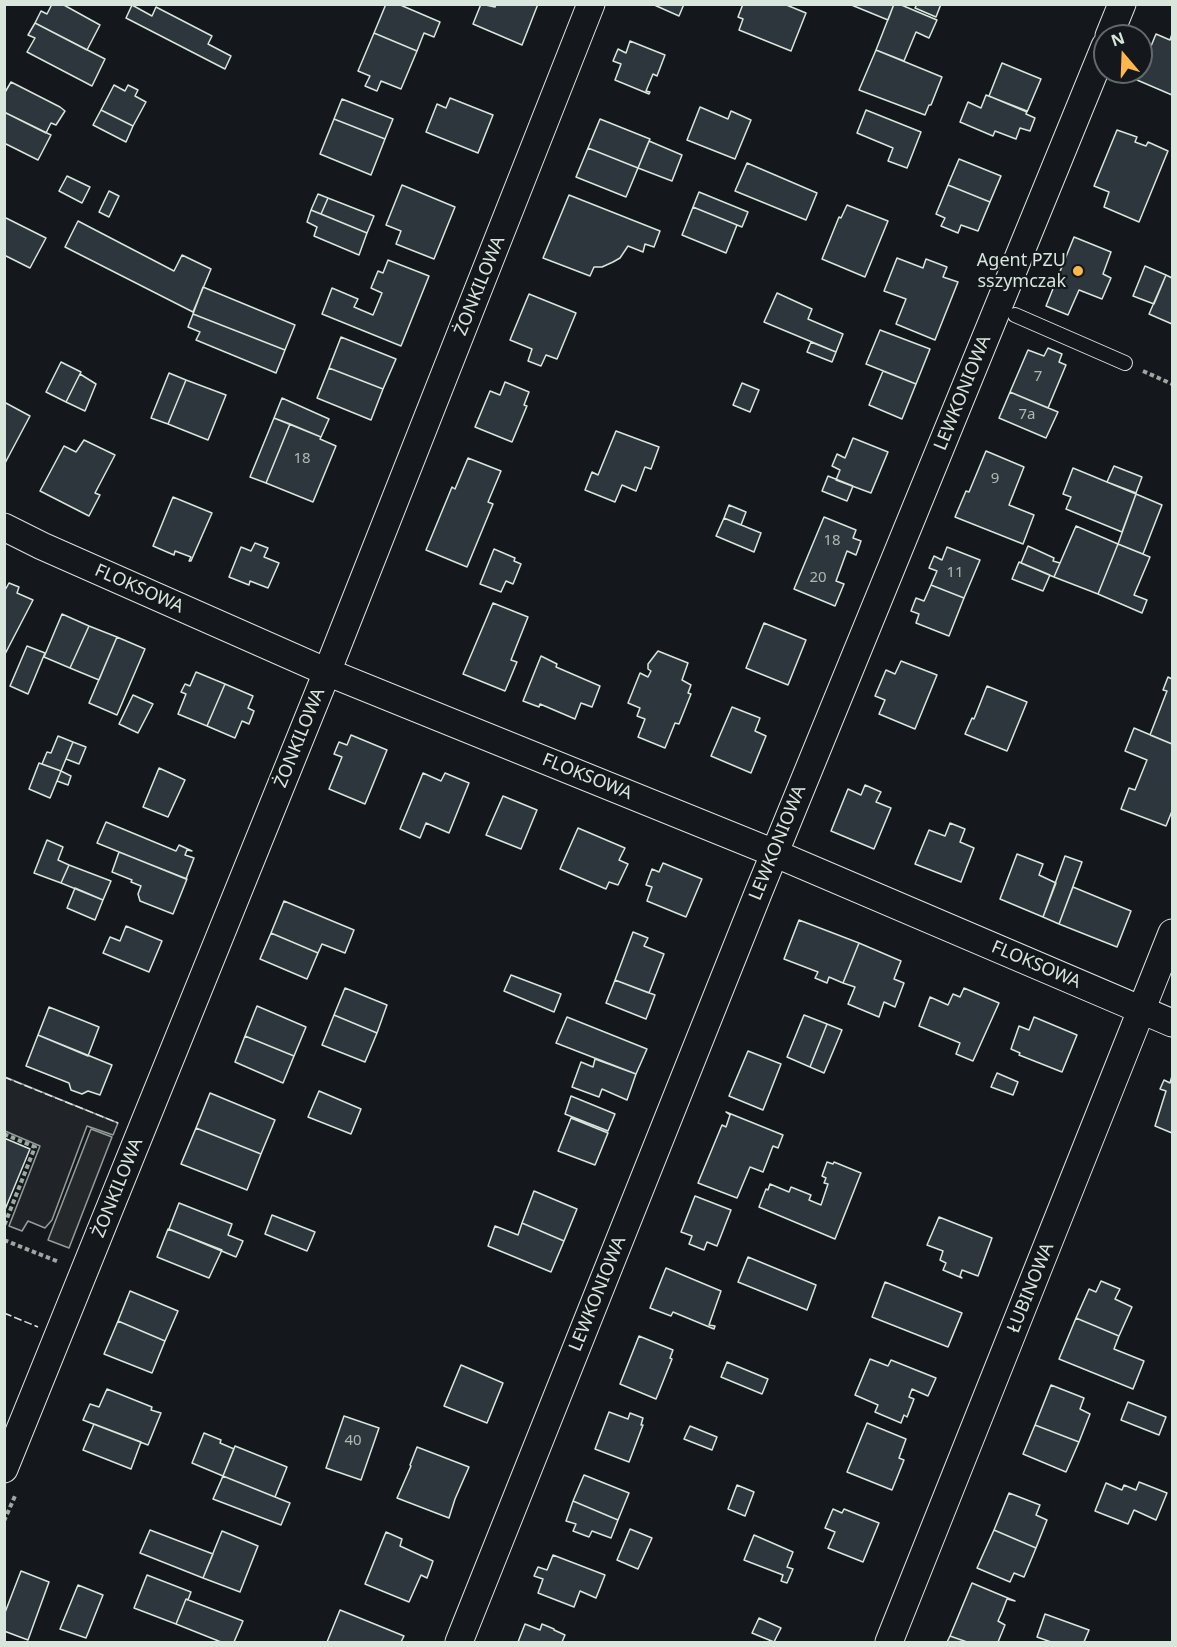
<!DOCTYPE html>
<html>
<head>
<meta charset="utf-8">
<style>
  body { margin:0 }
  #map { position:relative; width:1177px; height:1647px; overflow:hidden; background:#14181c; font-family:"Noto Sans",sans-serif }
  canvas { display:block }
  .frame { position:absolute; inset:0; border:6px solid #d8e6dc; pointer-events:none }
  .north { position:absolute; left:1093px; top:24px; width:60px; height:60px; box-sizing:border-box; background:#14181c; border:2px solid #626a69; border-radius:50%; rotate:341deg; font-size:16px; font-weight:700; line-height:24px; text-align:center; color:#d8e6dc }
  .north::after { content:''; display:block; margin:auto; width:21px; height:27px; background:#ffb74d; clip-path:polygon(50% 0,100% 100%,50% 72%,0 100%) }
</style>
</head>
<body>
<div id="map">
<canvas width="1177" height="1647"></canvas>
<div class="frame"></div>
<div class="north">N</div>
</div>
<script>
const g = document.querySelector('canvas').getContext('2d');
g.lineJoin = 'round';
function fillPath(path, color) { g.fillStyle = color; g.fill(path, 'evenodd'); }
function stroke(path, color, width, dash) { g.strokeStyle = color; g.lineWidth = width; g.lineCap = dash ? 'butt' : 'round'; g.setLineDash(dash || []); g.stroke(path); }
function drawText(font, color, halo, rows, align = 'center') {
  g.font = font + ' "Noto Sans",sans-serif'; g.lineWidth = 4.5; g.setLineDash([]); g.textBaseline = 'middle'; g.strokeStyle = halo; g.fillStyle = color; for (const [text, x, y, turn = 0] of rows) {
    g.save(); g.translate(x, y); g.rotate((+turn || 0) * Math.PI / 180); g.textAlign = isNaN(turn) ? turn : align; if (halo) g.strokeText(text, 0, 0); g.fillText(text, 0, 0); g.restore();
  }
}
const green = new Path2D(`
  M5,1077L118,1123L113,1135L87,1126L52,1220L45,1228L28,1221L22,1231L9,1226L40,1146L5,1131Z`);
const parking = new Path2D(`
  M91,1129L112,1137L69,1248L48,1240Z`);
const building = new Path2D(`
  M52,4H62L100,25L87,50L35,23L41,11L47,14Z
  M386,4H398L440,22L434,37L424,33L417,51L374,33Z
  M481,4L495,7L496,4H538L522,45L473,24Z
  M652,4H684L679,16Z
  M743,4H784L806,13L791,51L739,30L743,19L738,17Z
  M849,4H894L888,20Z
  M894,4H899L937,20L929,38L916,32L904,61L876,50Z
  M917,4H941L936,17L915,8Z
  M132,5L152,16L156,7L212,36L208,44L231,56L225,69L126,18Z
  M35,23L105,59L92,86L27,52L35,38L28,35Z
  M374,33L417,51L401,89L381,81L377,91L365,86L370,76L358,71Z
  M1156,34L1170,40L1172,34V95L1137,80Z
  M630,41L665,55L657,76L653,74L646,91L650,92L649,94L615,80L621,64L613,61L618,49L626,53Z
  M876,50L942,77L931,105H929L925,115L859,90Z
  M1002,63L1041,79L1027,112L989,96Z
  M11,82L60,107L65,111L56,125L51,123L46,133L4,112V94Z
  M114,85L125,91L128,85L138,90L135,96L146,102L133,126L101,110Z
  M986,95L1027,111L1026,114L1035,118L1030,131L1020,128L1016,139L995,131L993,136L960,122L968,102L981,108Z
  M450,98L493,115L478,153L426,132L437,104L446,108Z
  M342,99L393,119L385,139L334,119Z
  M700,107L728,119L731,111L751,120L735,159L687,140Z
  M101,110L133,126L126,142L93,125Z
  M866,110L921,132L907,168L888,161L893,148L857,133Z
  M4,112L51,135L38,160L4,143Z
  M334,119L385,139L371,175L320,154Z
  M600,119L650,139L638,168L588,148Z
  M1117,130L1137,137L1135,142L1146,146L1148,142L1168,151L1139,222L1104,207L1109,192L1094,186Z
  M649,141L682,155L672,181L638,168Z
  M588,148L638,168L626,197L576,177Z
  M959,159L1001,176L990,202L948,185Z
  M747,163L817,193L806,220L735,191Z
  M67,176L90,187L82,203L59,191Z
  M402,185L455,207L434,259L396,244L401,231L386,225Z
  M948,185L990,202L978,231L961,225L958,233L941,226L945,218L936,214Z
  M109,191L119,196L109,217L99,212Z
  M699,192L748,212L742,227L693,207Z
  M318,194L328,198L321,214L311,210Z
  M569,195L660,231L654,247L645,244L643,252L628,246L620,258L613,262L602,267H594L590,276L543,258Z
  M328,198L374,216L367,233L321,214Z
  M847,205L888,221L865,277L822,259L839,217L841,218Z
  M693,207L737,225L726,253L682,235Z
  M311,210L367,233L359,255L314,236L317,227L307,222Z
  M4,217L46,238L30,268L4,255Z
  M78,221L174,271L182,255L211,269L193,312L65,247Z
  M1074,237L1111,252L1103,274L1111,278L1102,299L1079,290L1068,315L1046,306Z
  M897,258L923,268L926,259L947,267L943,277L958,282L935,340L896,324L906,299L884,291Z
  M388,260L429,276L401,346L322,314L332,288L358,299L354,307L373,315L382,293L371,288L378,271L383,273Z
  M1145,266L1166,275L1154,304L1133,296Z
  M1166,275L1172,278V324L1149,314Z
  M203,287L295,325L285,350L193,314Z
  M777,293L812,309L808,319L843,334L836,352L764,322Z
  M529,294L576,313L557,359L546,355L541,366L528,361L532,349L510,340Z
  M193,314L285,350L276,373L196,340L200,332L188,327Z
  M880,330L930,349L916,384L866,364Z
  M341,337L396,359L383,389L329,368Z
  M811,342L836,352L832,362L807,352Z
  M1048,348L1062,354L1059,362L1066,365L1048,408L1010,392L1028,350L1044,356Z
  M61,362L81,372L66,402L46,392Z
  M329,368L383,389L371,420L317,398Z
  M883,371L916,384L902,419L869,405Z
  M169,373L186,380L168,424L151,418Z
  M80,374L96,384L85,411L66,402Z
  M186,380L226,395L208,440L168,424Z
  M505,382L529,392L524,405L527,406L512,442L475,427L490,391L500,395Z
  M742,383L759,390L750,412L733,405Z
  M1010,392L1058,412L1046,438L999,418Z
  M282,398L329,419L321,437L274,418Z
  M4,402L30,416L4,465Z
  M274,418L290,424L266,483L250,477Z
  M290,424L321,437L320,439L336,446L313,502L266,483Z
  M616,431L659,447L651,469L645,467L636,491L622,485L615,502L585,490L592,472L598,475Z
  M853,438L888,452L871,493L836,480L840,470L832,466L837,454L845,458Z
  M84,440L115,455L95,493L100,495L89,516L40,491L64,446L76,452Z
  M986,451L1024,467L1009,505L1034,515L1023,544L955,517L966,491L969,492Z
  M468,458L501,471L488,502L493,504L467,567L426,550L452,487L455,489Z
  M1114,466L1142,477L1136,493L1107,482Z
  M1073,468L1136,494L1122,532L1066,509L1071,497L1063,494Z
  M828,476L853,486L847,501L822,491Z
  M1136,494L1162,505L1143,554L1118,544Z
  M173,497L212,513L191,561H189L191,557L175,551L174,555L153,546Z
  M729,505L746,512L741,525L724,518Z
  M824,517L856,530L853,538L861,541L856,555L847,551L836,581L844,584L835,606L794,589Z
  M724,518L761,533L754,552L716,536Z
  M1076,526L1118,544L1098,594L1054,577Z
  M255,543L268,548L264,557L279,563L268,588L250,581L249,585L229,577L241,547L251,551Z
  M1118,544L1150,557L1134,595L1147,600L1142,613L1098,594Z
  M1028,546L1054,558L1053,561L1060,563L1054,577L1021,563Z
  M947,547L980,560L964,598L931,585L937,571L929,568L934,556L942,560Z
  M494,549L515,558L514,561L521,564L513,584L506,581L501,592L480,584Z
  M1019,562L1050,575L1043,591L1012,579Z
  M9,583L19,587L17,593L33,600L4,656V592Z
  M931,585L964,598L949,636L916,623L919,614L911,611L916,598L924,601Z
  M493,603L528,617L511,660L517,662L505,691L463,674Z
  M62,614L89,626L70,668L44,657Z
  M764,623L806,640L788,685L746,668Z
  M89,626L117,637L99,680L70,668Z
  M117,637L145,649L117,715L89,703Z
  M27,646L45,653L28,694L10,686Z
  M658,651L688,663L682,680L691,685L688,693L691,694L679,724L675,723L665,748L638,737L645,719L637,716L640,708L628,703L640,673L648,677L651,671L648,669V664Z
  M541,656L557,664L556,667L600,686L592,707L581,703L575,719L540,704L539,707L523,701Z
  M901,661L937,675L915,729L879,714L885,700L875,696L886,670L895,674Z
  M196,672L225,684L207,726L178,714L186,694L181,692L185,684L190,686Z
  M1168,677L1172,679V744L1150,735L1167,691L1163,690Z
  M225,684L253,696L248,708L254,711L249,724L242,721L235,738L207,726Z
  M987,686L1027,702L1007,751L965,734L972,718L974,719Z
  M133,695L153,704L138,733L119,724Z
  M732,707L760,718L755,731L766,736L751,773L711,756Z
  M1134,728L1172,744V811L1166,826L1121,809L1129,788L1135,790L1147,760L1125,751Z
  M351,735L387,750L365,804L329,789L342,757L334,754L339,742L347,745Z
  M58,736L73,742L61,771L42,764L47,752L51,753Z
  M73,742L86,747L79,764L66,759Z
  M39,763L61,771L50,798L29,789Z
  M159,768L185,780L168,817L143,807Z
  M61,771L71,776L68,785L57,781Z
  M423,773L441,781L445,773L469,783L449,833L426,823L420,838L400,829Z
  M865,785L881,792L876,802L891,808L874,849L831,831L848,789L861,795Z
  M503,796L537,810L521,849L486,835Z
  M106,822L176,851L179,845L192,851L187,850L185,855L194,858L186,879L97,843Z
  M950,823L965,829L960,842L974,848L961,882L915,864L929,830L945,836Z
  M578,828L625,848L619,860L628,864L618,885L609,882L606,889L560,869Z
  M47,840L63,847L58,860L69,865L61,883L34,873Z
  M119,852L187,879L173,914L140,901L138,894L141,886L131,882L132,880L112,872Z
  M1017,854L1043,864L1039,875L1056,883L1043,917L1000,899Z
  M1065,856L1082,862L1059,924L1043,917Z
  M663,863L702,879L686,917L647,901L652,887L646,885L652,869L659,872Z
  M69,865L111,881L103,900L61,883Z
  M1073,887L1131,911L1117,947L1059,924Z
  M75,888L103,900L95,920L67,908Z
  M284,901L354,930L345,953L322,944L318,953L271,933Z
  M799,920L859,943L843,983L829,977L827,983L815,978L818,972L784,959Z
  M126,926L162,941L149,972L103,953L110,937L120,941Z
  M633,932L648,938L644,946L664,954L649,993L615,980Z
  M271,933L318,953L307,979L260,959Z
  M859,943L901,961L894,979L904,983L895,1007L884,1002L879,1017L848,1004L855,987L843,983Z
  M511,975L561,994L554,1012L504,991Z
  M615,980L655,995L646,1019L606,1003Z
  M345,988L387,1005L377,1033L334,1015Z
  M964,988L999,1003L973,1061L956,1054L960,1043L919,1026L930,997L948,1005L953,994L960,997Z
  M257,1006L306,1027L294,1056L245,1036Z
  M49,1007L99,1027L88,1056L38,1035Z
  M334,1015L377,1033L365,1062L322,1045Z
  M804,1015L827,1024L810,1067L787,1057Z
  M567,1017L647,1049L636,1074L556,1043Z
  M1034,1017L1077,1035L1062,1072L1019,1055L1020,1053L1011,1049L1019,1026L1029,1030Z
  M827,1024L842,1030L824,1073L810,1067Z
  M38,1035L112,1065L100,1095L88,1091L82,1094L71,1090L69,1083L26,1066Z
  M245,1036L294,1056L283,1083L235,1062Z
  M748,1051L781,1064L763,1110L729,1096Z
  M595,1059L636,1074L627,1100L602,1089L599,1097L572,1087L581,1062L593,1067Z
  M997,1073L1018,1082L1013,1095L991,1087Z
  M1172,1076V1133L1155,1126L1166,1091L1160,1089L1164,1080L1170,1083Z
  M319,1091L361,1109L351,1134L308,1117Z
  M210,1093L275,1120L261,1154L196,1128Z
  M571,1096L615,1114L608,1131L565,1114Z
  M726,1112L783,1135L778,1148L773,1146L763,1172L750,1167L737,1198L698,1183L722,1125L726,1127L730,1115Z
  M571,1118L608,1133L595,1165L558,1151Z
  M196,1128L261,1154L247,1190L181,1164Z
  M4,1138L30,1149L4,1212Z
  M827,1162L833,1164L834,1162L861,1173L835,1239L759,1207L766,1189L768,1190L770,1184L789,1192L791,1187L811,1195L809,1200L821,1205L828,1184L824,1183L826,1178L822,1176Z
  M534,1191L577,1209L564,1241L522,1223Z
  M695,1196L731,1210L717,1246L707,1242L704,1250L689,1244L692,1236L681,1232Z
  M179,1203L232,1224L228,1235L243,1241L236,1257L169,1229Z
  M272,1215L315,1232L307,1251L265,1234Z
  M939,1217L992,1238L978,1276L962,1270L960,1276L962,1278L943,1270L946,1263L940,1260L943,1251L927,1245Z
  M522,1223L564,1241L551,1272L488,1246L495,1226L518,1235Z
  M168,1229L222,1250L209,1278L157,1257Z
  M748,1257L816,1285L807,1310L738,1282Z
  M666,1268L721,1291L709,1325L715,1326L714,1329L673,1312L671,1316L650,1308Z
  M1101,1281L1120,1289L1115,1299L1132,1307L1119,1336L1076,1318L1089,1289L1096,1292Z
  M885,1282L962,1313L948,1347L872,1317Z
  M130,1291L178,1311L165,1341L118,1321Z
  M1076,1318L1119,1336L1114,1349L1144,1361L1133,1389L1059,1359Z
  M118,1321L165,1341L152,1373L104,1354Z
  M639,1336L673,1350L670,1358L672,1359L656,1399L620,1384Z
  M870,1359L888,1366L891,1360L936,1378L928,1396L912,1389L909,1397L914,1399L907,1417L904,1415L901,1423L875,1412L878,1405L855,1395Z
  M727,1362L768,1379L762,1394L721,1377Z
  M461,1365L503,1383L487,1423L444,1406Z
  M1051,1385L1084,1398L1080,1409L1090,1414L1079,1442L1035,1425Z
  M107,1389L152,1407L151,1410L161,1413L148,1445L83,1420L90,1404L99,1407Z
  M1128,1402L1166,1417L1159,1435L1121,1420Z
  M609,1412L628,1419L630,1413L643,1418L641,1425H643L629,1462L595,1449Z
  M344,1416L379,1428L361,1480L326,1468Z
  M867,1423L906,1439L899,1458L904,1460L892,1490L847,1472Z
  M94,1424L141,1442L131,1469L83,1450Z
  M1035,1425L1079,1442L1066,1472L1023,1454Z
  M690,1426L717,1437L712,1450L684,1439Z
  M204,1433L221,1440L220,1443L234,1449L223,1476L192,1463Z
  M235,1446L287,1467L275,1497L223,1476Z
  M417,1447L469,1467L455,1499L449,1518L397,1498L411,1466L410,1465Z
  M584,1475L629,1493L618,1520L573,1501Z
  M223,1476L290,1503L281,1525L213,1499Z
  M1139,1482L1167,1493L1156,1520L1134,1510L1128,1524L1095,1511L1106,1483L1122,1490L1124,1485L1136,1490Z
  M737,1485L754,1492L745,1516L728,1509Z
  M1009,1493L1040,1505L1036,1515L1047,1520L1036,1548L994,1530Z
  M573,1501L618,1520L611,1538L592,1531L589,1537L573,1531L576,1524L566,1521Z
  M833,1509L842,1513L844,1509L879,1523L863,1562L828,1548L835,1532L825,1528Z
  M630,1529L652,1538L638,1569L617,1560Z
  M150,1530L213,1554L203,1578L140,1553Z
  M994,1530L1036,1548L1024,1577L1014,1573L1010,1582L977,1568Z
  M222,1531L258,1546L240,1592L203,1578Z
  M386,1532L402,1539L400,1546L433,1561L427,1578L421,1575L409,1602L365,1584Z
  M754,1535L793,1552L787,1567L793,1569L787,1583L781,1581L783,1575L744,1560Z
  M553,1555L605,1575L596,1598L580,1591L574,1607L538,1593L543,1579L534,1576L538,1567L547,1570Z
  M21,1571L49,1582L28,1640L4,1631V1615Z
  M147,1575L191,1592L188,1600L186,1599L176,1624L134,1608Z
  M972,1583L1015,1601L1007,1599L1002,1612L998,1621L1005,1625L998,1642H967L950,1636Z
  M78,1585L103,1595L86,1638L60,1629Z
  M186,1599L243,1621L234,1642H221L176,1624Z
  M340,1610L404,1636L401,1642H327Z
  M1045,1614L1089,1630L1084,1642H1051L1037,1637Z
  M759,1618L781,1628L774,1642L752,1633Z
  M525,1624L540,1630L542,1624L554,1629V1630L565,1635L562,1642H518Z
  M950,1636L967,1642H947Z`);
const path = new Path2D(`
  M1143,371L1172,384
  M4,1134L35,1147L4,1226
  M4,1240L59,1262
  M4,1521L15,1496`);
const service = new Path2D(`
  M1015,315L1125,363`);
const minor = new Path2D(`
  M1109,36L1122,4
  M4,527L42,546L327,672L774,853L1172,1023
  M4,1469L327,672L591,4
  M459,1642L759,891L1105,46
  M889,1642L1172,933`);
const fence = new Path2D(`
  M4,1077L118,1123
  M4,1313L38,1327`);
const markers = [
  [1078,271,6,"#ffb74d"]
];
const numberNames = [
  ["7",1038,377],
  ["7a",1027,415],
  ["18",302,459],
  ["9",995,479],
  ["18",832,541],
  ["11",955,573],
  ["20",818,578],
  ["40",353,1441]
];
const poiNames = [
  ["Agent PZU",1066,261],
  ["sszymczak",1066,282]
];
const streetNames = [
  ["ŻONKILOWA",480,286,-68],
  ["LEWKONIOWA",963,393,-68],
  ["FLOKSOWA",139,589,24],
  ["ŻONKILOWA",300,738,-68],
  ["FLOKSOWA",587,777,22],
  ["LEWKONIOWA",778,843,-68],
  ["FLOKSOWA",1036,965,23],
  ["ŻONKILOWA",118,1188,-68],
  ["ŁUBINOWA",1031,1288,-68],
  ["LEWKONIOWA",598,1294,-68]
];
fillPath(green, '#202428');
stroke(green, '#939e99', 1.5);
fillPath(parking, '#24282b');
stroke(parking, '#939e99', 1.5);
fillPath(building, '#2c363c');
stroke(building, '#d8e6dc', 1.5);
stroke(service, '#d8e6dc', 16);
stroke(minor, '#d8e6dc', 29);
stroke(path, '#9da8a2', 4, [4.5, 3]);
stroke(service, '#14181c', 14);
stroke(minor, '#14181c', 27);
stroke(fence, '#d8e6dc', 1.5, [8, 3]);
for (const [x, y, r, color] of markers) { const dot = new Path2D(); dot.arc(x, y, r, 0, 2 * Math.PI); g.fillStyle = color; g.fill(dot); stroke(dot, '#14181c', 2); }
drawText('15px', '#adbab4', null, numberNames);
drawText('18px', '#d8e6dc', '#14181c', poiNames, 'right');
drawText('18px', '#d8e6dc', '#14181c', streetNames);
</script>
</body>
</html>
